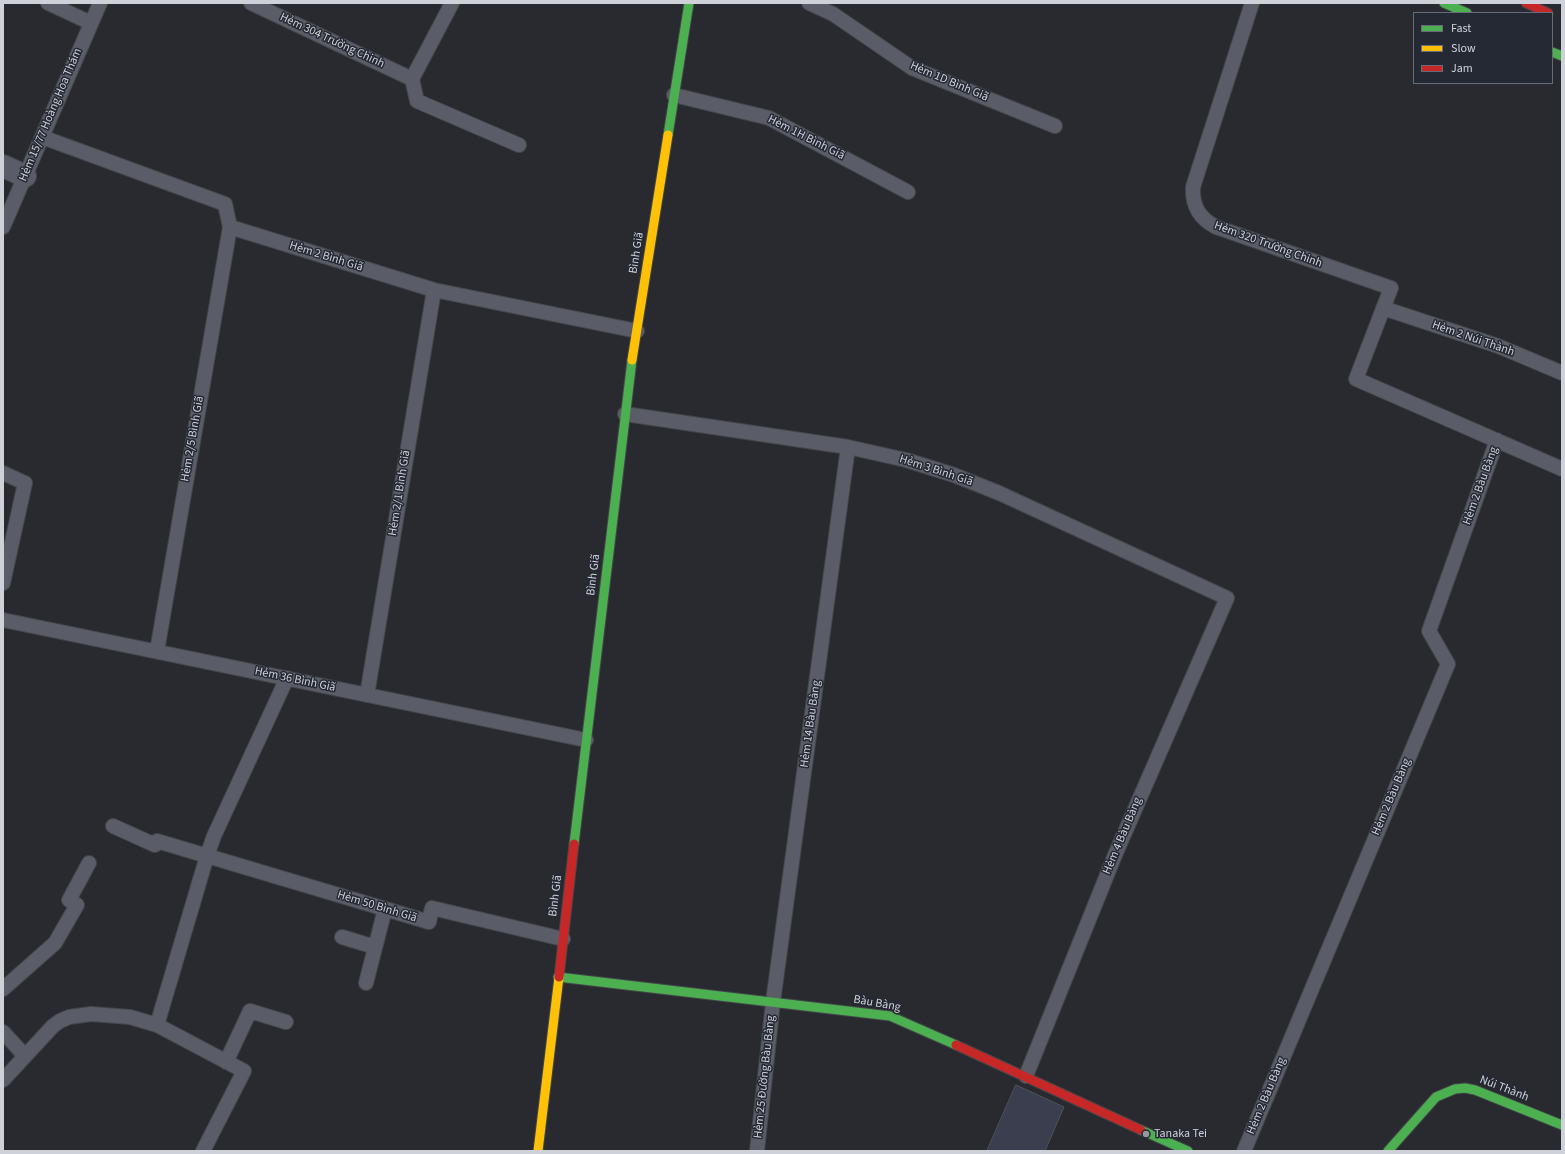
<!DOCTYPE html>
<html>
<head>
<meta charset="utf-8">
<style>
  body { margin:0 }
  #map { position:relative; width:1565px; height:1154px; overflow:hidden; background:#282a30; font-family:"Source Sans 3",sans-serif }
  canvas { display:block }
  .frame { position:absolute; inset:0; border:4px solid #ced1d8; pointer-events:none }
  .legend { position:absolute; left:1413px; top:12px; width:140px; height:72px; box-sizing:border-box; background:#252934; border:1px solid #696c76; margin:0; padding:5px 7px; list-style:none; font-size:12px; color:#ced1d8 }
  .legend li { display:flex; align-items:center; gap:8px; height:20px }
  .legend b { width:20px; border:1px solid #696c76 }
</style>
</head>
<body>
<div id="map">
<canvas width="1565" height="1154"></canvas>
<div class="frame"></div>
<ul class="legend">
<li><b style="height:5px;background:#4caf50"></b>Fast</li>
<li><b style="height:5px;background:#ffc107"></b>Slow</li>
<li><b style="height:5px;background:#c62828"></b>Jam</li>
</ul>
</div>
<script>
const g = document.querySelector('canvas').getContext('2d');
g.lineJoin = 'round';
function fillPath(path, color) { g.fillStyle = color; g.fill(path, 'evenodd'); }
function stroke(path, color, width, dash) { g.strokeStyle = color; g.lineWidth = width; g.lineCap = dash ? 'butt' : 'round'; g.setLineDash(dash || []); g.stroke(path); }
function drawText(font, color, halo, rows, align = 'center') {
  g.font = font + ' "Source Sans 3",sans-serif'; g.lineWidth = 3; g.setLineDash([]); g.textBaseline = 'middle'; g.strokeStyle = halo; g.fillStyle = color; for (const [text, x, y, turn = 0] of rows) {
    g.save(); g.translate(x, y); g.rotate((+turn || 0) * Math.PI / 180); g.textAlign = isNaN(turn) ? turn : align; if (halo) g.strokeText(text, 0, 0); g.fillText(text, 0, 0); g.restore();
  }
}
const building = new Path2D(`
  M1016,1085L1064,1107L1045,1151H987Z`);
const lane = new Path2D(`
  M48,3L91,23
  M251,3L412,79
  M452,3L412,79L417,101L519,145
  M809,3L833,14L912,68L1055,126
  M1252,3L1193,187C1192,206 1199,218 1216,227L1391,288L1356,379L1562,469
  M674,95L769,118L908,192
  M42,137L225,204L230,227L157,651
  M3,227L100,3
  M230,227L434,290L637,331
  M1383,308L1498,346L1562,373
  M625,414L848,447L906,460L954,475L999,493L1227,598L1115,855L1026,1076
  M3,473L25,483L3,583
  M3,620L586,740
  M367,695L434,290
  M113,826L155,845L157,841L429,922L432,908L563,939
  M342,937L375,947
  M366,983L385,909
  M3,989L55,943L77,905L69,900L89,863
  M157,1025L207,856L214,836L287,678
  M3,1032L25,1056
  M226,1062L250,1011L286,1022
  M3,1080L53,1026L60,1021L69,1017L91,1014L130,1017L157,1025L244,1071L203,1151
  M757,1151L773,1002L848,447
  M1244,1151L1448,664L1429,631L1497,440`);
const street = new Path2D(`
  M3,166L25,176`);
const fast = new Path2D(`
  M1444,3L1467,13
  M1552,52L1562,56
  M668,135L689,3
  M574,844L632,360
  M558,977L890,1016L956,1045
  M1141,1130L1188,1151
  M1388,1151L1436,1097L1455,1089L1465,1088L1475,1090L1562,1125`);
const slow = new Path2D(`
  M632,360L668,135
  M538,1151L559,977`);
const jam = new Path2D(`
  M1526,3L1548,13
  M559,977L574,844
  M956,1045L1141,1130`);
const markers = [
  [1146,1134,4,"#94979d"]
];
const streetNames = [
  ["Hẻm 304 Trường Chinh",332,41,25],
  ["Hẻm 1D Bình Giã",949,82,23],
  ["Hẻm 15/77 Hoàng Hoa Thám",51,115,-67],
  ["Hẻm 1H Bình Giã",806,138,27],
  ["Hẻm 320 Trường Chinh",1268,245,20],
  ["Bình Giã",637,253,-81],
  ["Hẻm 2 Bình Giã",326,257,17],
  ["Hẻm 2 Núi Thành",1473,339,19],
  ["Hẻm 2/5 Bình Giã",193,439,-80],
  ["Hẻm 3 Bình Giã",936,471,18],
  ["Hẻm 2 Bàu Bàng",1481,486,-70],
  ["Hẻm 2/1 Bình Giã",400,493,-81],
  ["Bình Giã",594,575,-83],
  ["Hẻm 36 Bình Giã",295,680,12],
  ["Hẻm 14 Bàu Bàng",811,724,-82],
  ["Hẻm 2 Bàu Bàng",1392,797,-67],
  ["Hẻm 4 Bàu Bàng",1123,836,-67],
  ["Bình Giã",556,896,-83],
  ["Hẻm 50 Bình Giã",377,907,17],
  ["Bàu Bàng",877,1004,10],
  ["Hẻm 25 Đường Bàu Bàng",765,1077,-84],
  ["Núi Thành",1504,1089,21],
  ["Hẻm 2 Bàu Bàng",1267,1096,-67]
];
const poiNames = [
  ["Tanaka Tei",1154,1134]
];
fillPath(building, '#3a3e4f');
stroke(building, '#515358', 1);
stroke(lane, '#43464a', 16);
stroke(street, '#43464a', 24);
stroke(fast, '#43464a', 11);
stroke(slow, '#43464a', 11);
stroke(jam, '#43464a', 11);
stroke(lane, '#5a5d67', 14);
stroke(street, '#5a5d67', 22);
stroke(fast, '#4caf50', 9);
stroke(slow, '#ffc107', 9);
stroke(jam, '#c62828', 9);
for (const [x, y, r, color] of markers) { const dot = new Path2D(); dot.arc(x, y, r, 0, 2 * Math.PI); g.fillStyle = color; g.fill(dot); stroke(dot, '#252934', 1.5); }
drawText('12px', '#ced1d8', '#252934', streetNames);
drawText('12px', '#ced1d8', '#252934', poiNames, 'left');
</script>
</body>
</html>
